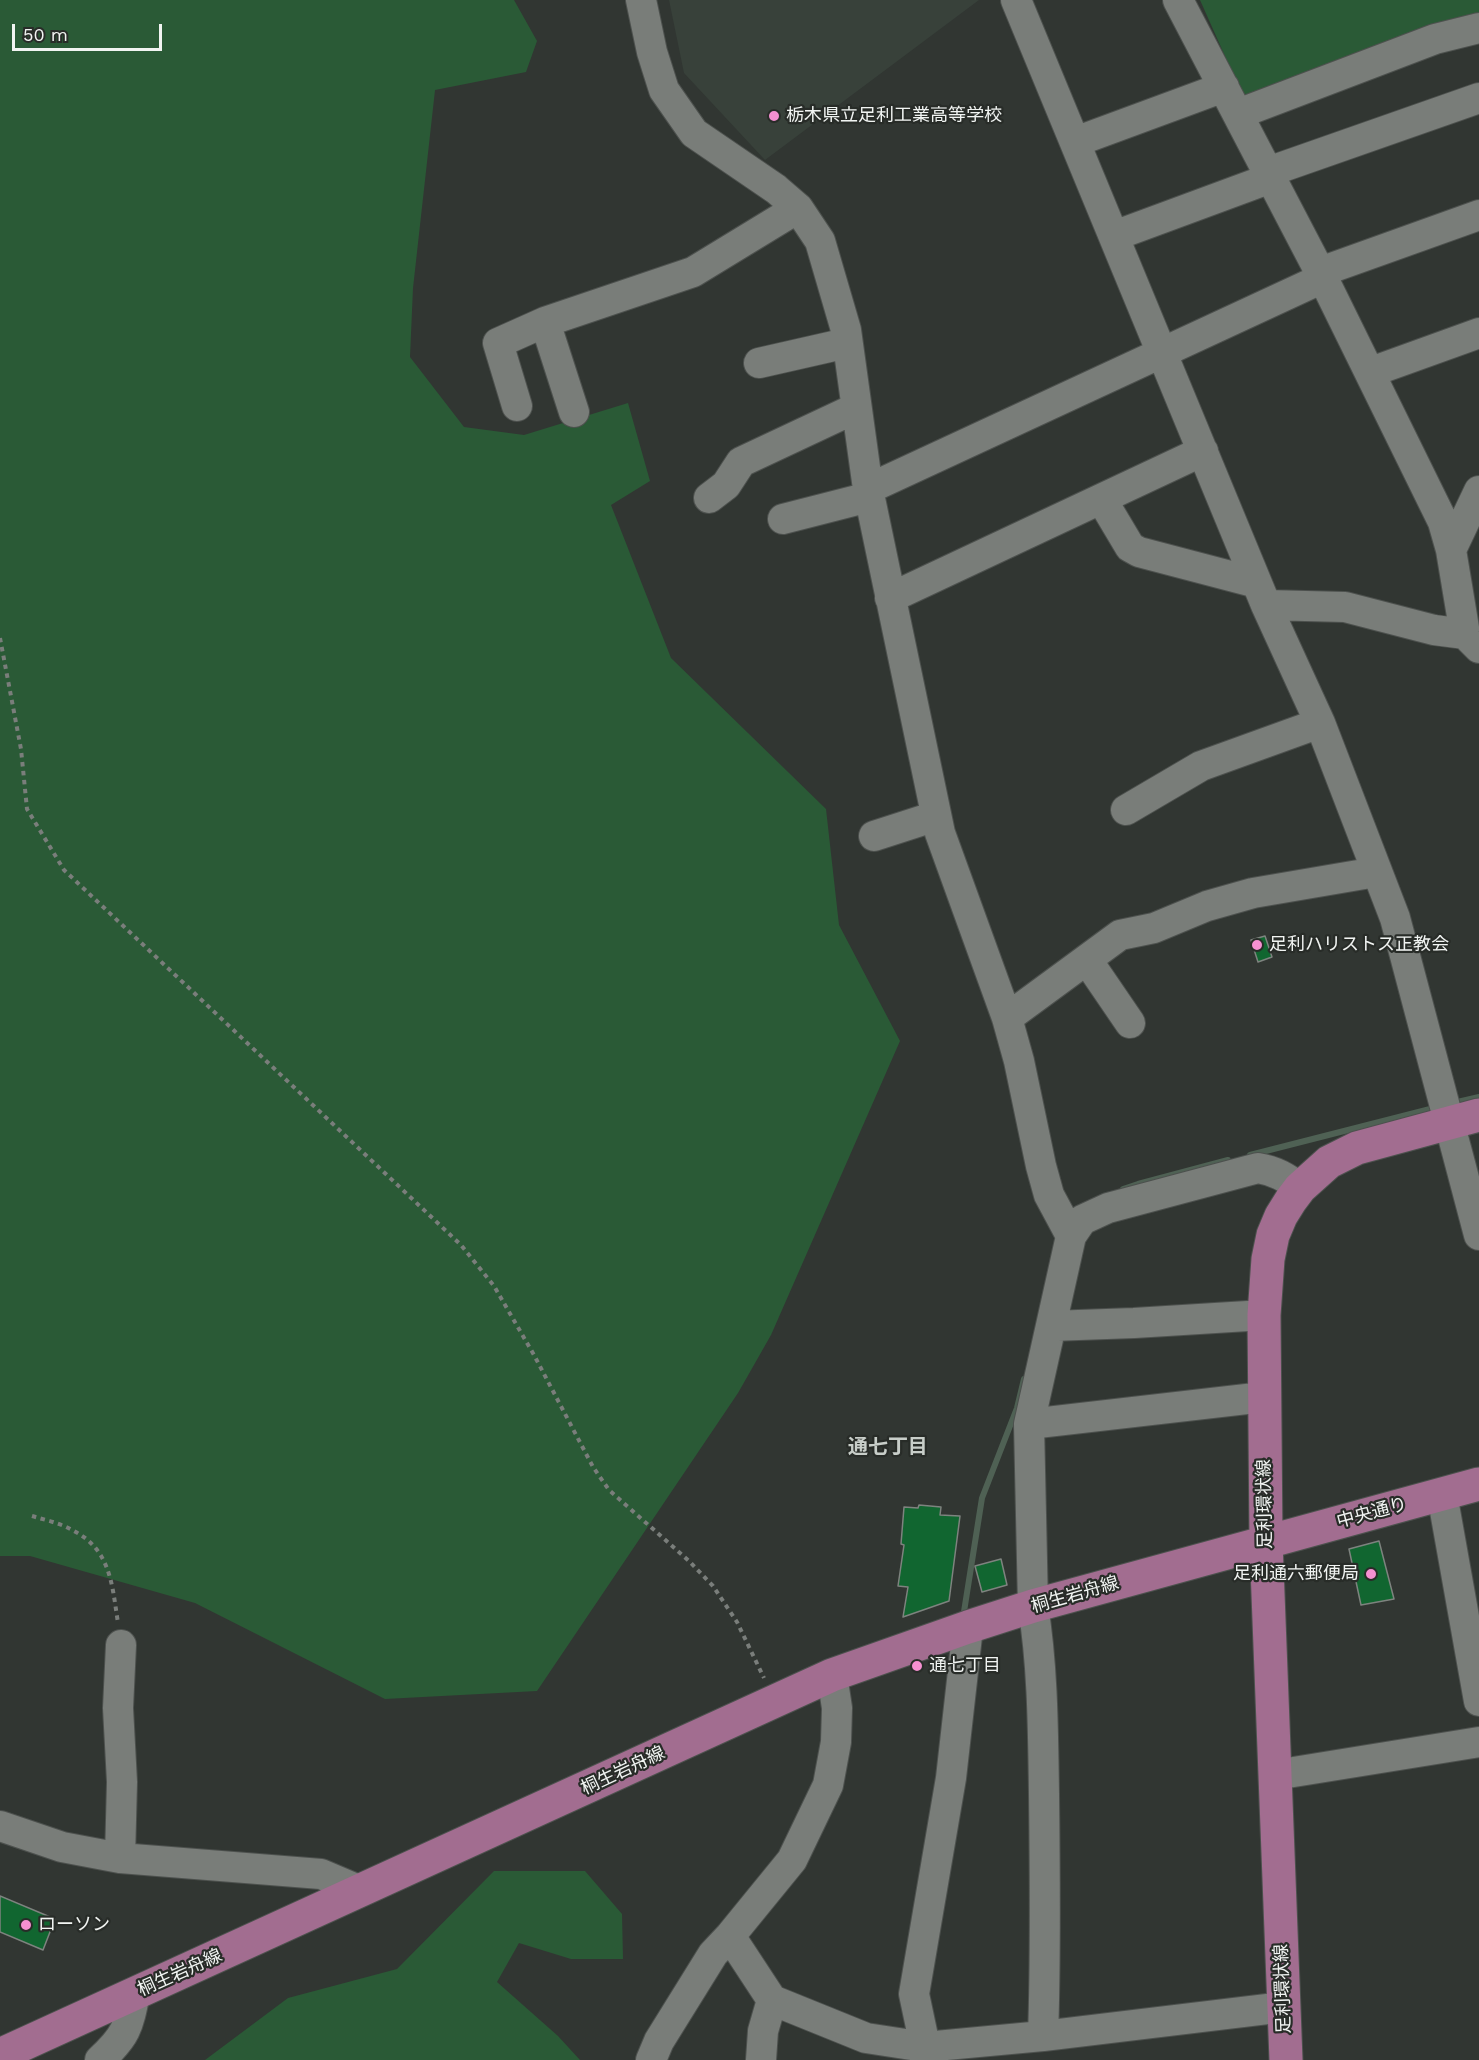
<!DOCTYPE html>
<html>
<head>
<meta charset="utf-8">
<style>
  body { margin:0 }
  #map { position:relative; width:1479px; height:2060px; overflow:hidden; background:#313632; font-family:"Work Sans",sans-serif }
  canvas { display:block }
  .scale { position:absolute; left:12px; top:24px; width:150px; height:27px; box-sizing:border-box; border:3px solid #f1f4f2; border-top:0; padding-left:8px; font-size:18px; line-height:21px; white-space:nowrap; color:#f1f4f2; -webkit-text-stroke:4px #282c28; paint-order:stroke }
</style>
</head>
<body>
<div id="map">
<canvas width="1479" height="2060"></canvas>
<div class="scale">50 m</div>
</div>
<script>
const g = document.querySelector('canvas').getContext('2d');
g.lineJoin = 'round';
function fillPath(path, color) { g.fillStyle = color; g.fill(path, 'evenodd'); }
function stroke(path, color, width, dash) { g.strokeStyle = color; g.lineWidth = width; g.lineCap = dash ? 'butt' : 'round'; g.setLineDash(dash || []); g.stroke(path); }
function drawText(font, color, halo, rows, align = 'center') {
  g.font = font + ' "Work Sans","Noto Sans JP",sans-serif'; g.lineWidth = 4.5; g.setLineDash([]); g.textBaseline = 'middle'; g.strokeStyle = halo; g.fillStyle = color; for (const [text, x, y, turn = 0] of rows) {
    g.save(); g.translate(x, y); g.rotate((+turn || 0) * Math.PI / 180); g.textAlign = isNaN(turn) ? turn : align; if (halo) g.strokeText(text, 0, 0); g.fillText(text, 0, 0); g.restore();
  }
}
const built = new Path2D(`
  M669,0H979L765,160L684,73Z`);
const green = new Path2D(`
  M0,0H514L537,41L526,72L435,90L413,288L410,357L464,427L524,435L628,403L650,481L611,505L671,658L826,809L839,925L900,1041L771,1335L738,1393L537,1691L385,1699L195,1603L30,1556H0Z
  M1200,0H1479V13L1245,101Z
  M494,1871H585L622,1914L623,1959H571L519,1943L497,1982L558,2036L580,2060H205L288,1998L397,1969Z`);
const stream = new Path2D(`
  M1453,1103L1479,1097
  M1250,1155L1438,1107
  M1123,1189L1138,1184L1228,1160
  M963,1618L982,1498L1017,1408L1024,1379`);
const building = new Path2D(`
  M1265,936L1272,957L1258,962L1251,940Z
  M919,1505L941,1507L940,1515L960,1516L949,1601L903,1617L908,1587L898,1586L904,1545L901,1544L904,1507L918,1508Z
  M1379,1541L1394,1599L1361,1605L1349,1549Z
  M1001,1559L1007,1585L982,1592L975,1566Z
  M0,1896L55,1919L43,1950L0,1932Z`);
const path = new Path2D(`
  M0,638L21,749L27,809L64,870L461,1245L494,1286L534,1355L593,1467L609,1490L689,1561L713,1586L737,1622L764,1678
  M32,1516C45,1520 60,1523 72,1530C111,1549 112,1585 118,1623`);
const minor = new Path2D(`
  M641,0L652,52L664,90L694,133L776,189L798,208L820,241L846,330L868,489L940,833L1007,1018L1019,1061L1041,1166L1049,1195L1071,1236
  M1016,0L1266,605L1320,723L1395,918L1479,1235
  M1178,0L1323,278L1443,522L1451,550L1465,634L1479,648
  M1238,114L1435,39L1479,28
  M1075,142L1224,87
  M1268,172L1479,98
  M1114,236L1271,178
  M1320,272L1479,215
  M545,322L574,412
  M759,363L847,343
  M1371,372L1479,333
  M517,406L498,343L545,322L693,272L798,208
  M868,489L1323,278
  M709,498L726,485L741,462L856,408
  M1102,500L1130,547L1139,552L1257,583
  M783,519L869,497
  M1451,550L1479,491
  M890,598L1203,451
  M1266,605L1345,607L1434,630L1465,634
  M1126,810L1201,766L1320,723
  M874,836L936,816
  M1087,960L1130,1023
  M1007,1018L1120,935L1154,928L1207,906L1253,893L1376,872
  M1051,1326L1134,1323L1264,1315
  M1029,1424L1264,1397
  M1442,1494L1479,1701
  M1275,1775L1479,1742
  M0,1826L62,1847L120,1858L321,1874L361,1891
  M120,1858L122,1782L118,1708L121,1645
  M730,1936L772,2000L866,2038L925,2047L1043,2036L1284,2007
  M1043,2036C1046,1955 1045,1875 1044,1794C1043,1732 1043,1668 1033,1606L1029,1424L1071,1236L1082,1220L1108,1208L1258,1168C1275,1171 1286,1177 1300,1188
  M100,2060C126,2036 128,2028 135,1993
  M651,2060L659,2041L713,1954L730,1936L792,1860L828,1785L836,1742L837,1708L832,1675
  M761,2060L763,2031L772,2000
  M928,2060L914,1994L951,1778L968,1627`);
const major = new Path2D(`
  M0,2055L832,1675L968,1627L1033,1606L1479,1484
  M1286,2060L1266,1542L1264,1315L1268,1259L1273,1235L1281,1216L1291,1200L1300,1188L1329,1162L1357,1148L1479,1115`);
const markers = [
  [774,116,6,"#f590d1"],
  [1257,945,6,"#f590d1"],
  [1371,1574,6,"#f590d1"],
  [917,1666,6,"#f590d1"],
  [26,1925,6,"#f590d1"]
];
const poiNames = [
  ["栃木県立足利工業高等学校",786,116],
  ["足利ハリストス正教会",1269,945],
  ["足利通六郵便局",1359,1574,"right"],
  ["通七丁目",929,1666],
  ["ローソン",38,1925]
];
const streetNames = [
  ["足利環状線",1265,1504,-91],
  ["中央通り",1372,1513,-15],
  ["桐生岩舟線",1075,1595,-16],
  ["桐生岩舟線",623,1771,-25],
  ["桐生岩舟線",180,1973,-24],
  ["足利環状線",1283,1989,-92]
];
const neighbourhoodNames = [
  ["通七丁目",888,1447]
];
fillPath(built, '#38413a');
fillPath(green, '#2a5a36');
stroke(stream, '#4f6154', 6);
fillPath(building, '#116630');
stroke(building, '#7e837f', 1.5);
stroke(minor, '#4d514e', 32);
stroke(major, '#4d514e', 35);
stroke(path, '#7a7e7b', 4, [4.5, 4.5]);
stroke(minor, '#797d79', 30);
stroke(major, '#a26d90', 33);
for (const [x, y, r, color] of markers) { const dot = new Path2D(); dot.arc(x, y, r, 0, 2 * Math.PI); g.fillStyle = color; g.fill(dot); stroke(dot, '#282c28', 2); }
drawText('18px', '#f1f4f2', '#282c28', poiNames, 'left');
drawText('18px', '#f1f4f2', '#282c28', streetNames);
drawText('bold 20px', '#c8cec9', '#282c28', neighbourhoodNames);
</script>
</body>
</html>
